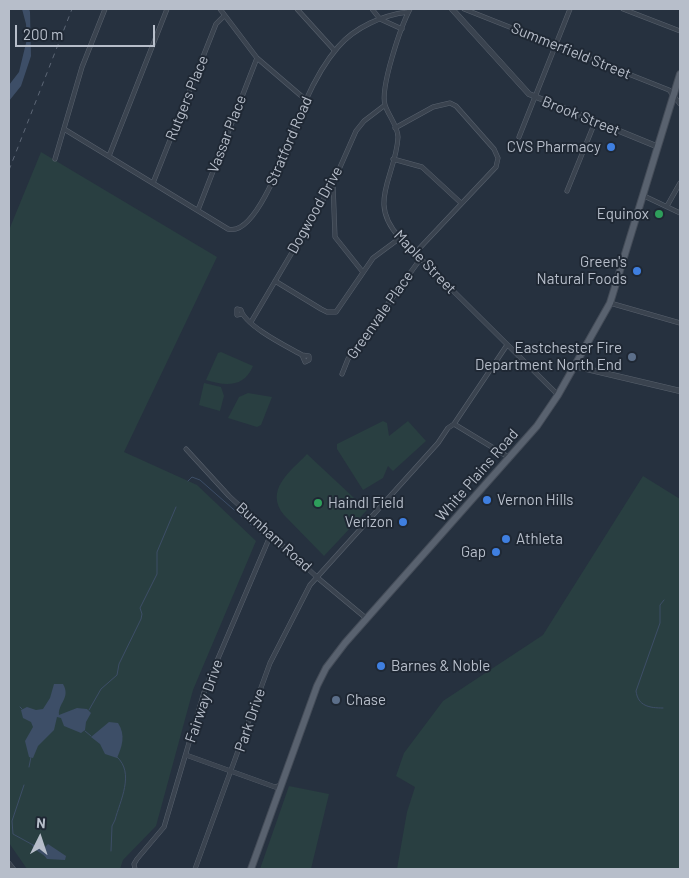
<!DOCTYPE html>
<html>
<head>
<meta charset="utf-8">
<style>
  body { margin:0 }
  #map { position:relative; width:689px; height:878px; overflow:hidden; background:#26313f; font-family:Barlow,sans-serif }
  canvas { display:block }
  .frame { position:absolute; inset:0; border:10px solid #b7beca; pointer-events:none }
  .north { position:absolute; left:15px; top:813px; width:50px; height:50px; -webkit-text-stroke:4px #1f2834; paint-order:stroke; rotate:4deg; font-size:14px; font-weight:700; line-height:20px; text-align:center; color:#b7beca }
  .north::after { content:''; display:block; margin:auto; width:18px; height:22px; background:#b7beca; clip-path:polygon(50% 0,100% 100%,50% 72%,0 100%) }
  .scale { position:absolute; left:15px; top:25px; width:140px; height:22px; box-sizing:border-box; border:2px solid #b7beca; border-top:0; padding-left:6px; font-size:15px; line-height:18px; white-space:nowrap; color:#b7beca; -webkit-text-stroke:4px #1f2834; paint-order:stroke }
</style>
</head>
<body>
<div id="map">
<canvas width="689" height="878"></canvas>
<div class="frame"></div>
<div class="north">N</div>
<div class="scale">200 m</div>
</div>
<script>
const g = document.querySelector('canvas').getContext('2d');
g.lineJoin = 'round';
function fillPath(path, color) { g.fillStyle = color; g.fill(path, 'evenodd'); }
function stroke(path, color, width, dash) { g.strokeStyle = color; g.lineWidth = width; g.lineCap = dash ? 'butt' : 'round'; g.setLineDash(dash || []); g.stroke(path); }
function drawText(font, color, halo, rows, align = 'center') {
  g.font = font + ' Barlow,sans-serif'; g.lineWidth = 4; g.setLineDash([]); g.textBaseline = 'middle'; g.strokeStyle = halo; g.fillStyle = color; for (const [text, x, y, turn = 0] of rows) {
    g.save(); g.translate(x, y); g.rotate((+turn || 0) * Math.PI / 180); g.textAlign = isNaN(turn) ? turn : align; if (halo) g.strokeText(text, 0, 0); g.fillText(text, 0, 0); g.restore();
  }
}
const green = new Path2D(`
  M41,152L217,257L124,452L197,485L256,541L193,690L156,826L123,860L120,869H27L9,843V230Z
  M221,352L253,366C244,388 225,386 206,380L218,353Z
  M204,383L221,387L224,396L220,411L199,405Z
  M248,393L272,397L261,425L257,427L228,418L239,397Z
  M383,421L387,423L389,436L408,421L426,441L393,471L388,466L383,478L363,490L337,449V444Z
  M307,454L367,510L324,556L284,515C264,490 290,472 307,454Z
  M643,476L680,499V869H397L407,812L415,787L396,776L404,753L443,701L543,635Z
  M289,786L329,794L311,869H260Z`);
const water = new Path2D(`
  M22,9H29L30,12L31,56L21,86L9,101V85L19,72L27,39L26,24Z
  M54,684H63C71,698 58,703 59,715L77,708L87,709L91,713L86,722L85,730L81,733L64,726L61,718L57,717L54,730L38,746L33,758L29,757L25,741L33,727L31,722L23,718L21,710L27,707L36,710L43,709L50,698Z
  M109,722L118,723C126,735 122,747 117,758L105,754L100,744L91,737Z
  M32,844L43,849L48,844L66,856L65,860L47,859C44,853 33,851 32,844Z`);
const stream = new Path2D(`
  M188,481L192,477L200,480L265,537
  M20,707L22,709
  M663,708C649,708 638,706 636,691L660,623V605L664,600
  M89,710L101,689L117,675L119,664L141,619L142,614L140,608L157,574V552L176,507
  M85,731L91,736
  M29,767L31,757
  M24,785L12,821L13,834L33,845
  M111,851L112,826L115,820C120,801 135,773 117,757`);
const minor = new Path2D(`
  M220,9L257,58L306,100
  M297,9L335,51
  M372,9L380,19
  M410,9C401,26 380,87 385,105C388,115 398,126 398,137C396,177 366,202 400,238L558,395
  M464,9L669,90L680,104
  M623,9L680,31
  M380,19L402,29
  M395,128L433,107L450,103L456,106L494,149L498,158L496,167L415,253
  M64,129L228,229C260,239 294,124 305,102C313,84 325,62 338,47C355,27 383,15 408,12
  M519,137L570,9
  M109,156L167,9
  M55,159L82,67L105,9
  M393,159L422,167L461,203
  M153,183L216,24L224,16
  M333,183L335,237L362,271
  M567,191L595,122
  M642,195L680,213
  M667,206L680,183
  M198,210L257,58
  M275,281L321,309L327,312H336L373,258L400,238
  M610,303L680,323
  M242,314L237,315V309L241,310C245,326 288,347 302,355L305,362L309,360V356L302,355
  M251,322L333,183L356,131L364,121L385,105
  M342,374L348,359L421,258
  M454,424L510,458
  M186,449L229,496L319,579L367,619
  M186,755L275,787L282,785
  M135,869L134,864L137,859L164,827L205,689L271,534
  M195,869L270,663L310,585L438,443L448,428L454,424L507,345`);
const tertiary = new Path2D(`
  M452,9L529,94L656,146
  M574,366L680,391
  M9,864L13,869`);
const primary = new Path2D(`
  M251,869L317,686L326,668L345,643L537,426L558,395L610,303L680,74`);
const rail = new Path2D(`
  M9,170L72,9`);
const markers = [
  [611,147,5,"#3f7fe0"],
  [659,214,5,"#2e9e5b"],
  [637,271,5,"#3f7fe0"],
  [632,357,5,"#5c6f8a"],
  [487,500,5,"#3f7fe0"],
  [318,503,5,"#2e9e5b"],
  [403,522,5,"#3f7fe0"],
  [506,539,5,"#3f7fe0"],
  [496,552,5,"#3f7fe0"],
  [381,666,5,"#3f7fe0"],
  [336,700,5,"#5c6f8a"]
];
const streetNames = [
  ["Summerfield Street",571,51,22],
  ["Rutgers Place",187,98,-68],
  ["Brook Street",581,116,22],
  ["Vassar Place",227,134,-69],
  ["Stratford Road",289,141,-67],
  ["Dogwood Drive",315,210,-61],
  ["Maple Street",425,262,46],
  ["Greenvale Place",380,315,-55],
  ["White Plains Road",477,475,-49],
  ["Burnham Road",274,537,42],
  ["Fairway Drive",204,701,-71],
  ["Park Drive",250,720,-71]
];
const poiNames = [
  ["CVS Pharmacy",601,147],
  ["Equinox",649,214],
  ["Green's",627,262],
  ["Natural Foods",627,279],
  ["Eastchester Fire",622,348],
  ["Department North End",622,365],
  ["Vernon Hills",497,500,"left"],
  ["Haindl Field",328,503,"left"],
  ["Verizon",393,522],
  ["Athleta",516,539,"left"],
  ["Gap",486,552],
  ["Barnes & Noble",391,666,"left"],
  ["Chase",346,700,"left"]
];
fillPath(green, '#293f41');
fillPath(water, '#3d4e67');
stroke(stream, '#3d4e67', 1);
stroke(minor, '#58616d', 5);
stroke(tertiary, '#58616d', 6);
stroke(primary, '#444c58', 8);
stroke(minor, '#3a434f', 4);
stroke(tertiary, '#3a434f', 5);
stroke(primary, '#59626f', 6);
stroke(rail, '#5d6776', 1, [5, 5]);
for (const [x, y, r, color] of markers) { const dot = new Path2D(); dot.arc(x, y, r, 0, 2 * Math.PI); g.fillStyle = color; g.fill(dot); stroke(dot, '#1f2834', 2); }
drawText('15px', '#b7beca', '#1f2834', streetNames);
drawText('15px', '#b7beca', '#1f2834', poiNames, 'right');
</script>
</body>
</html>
